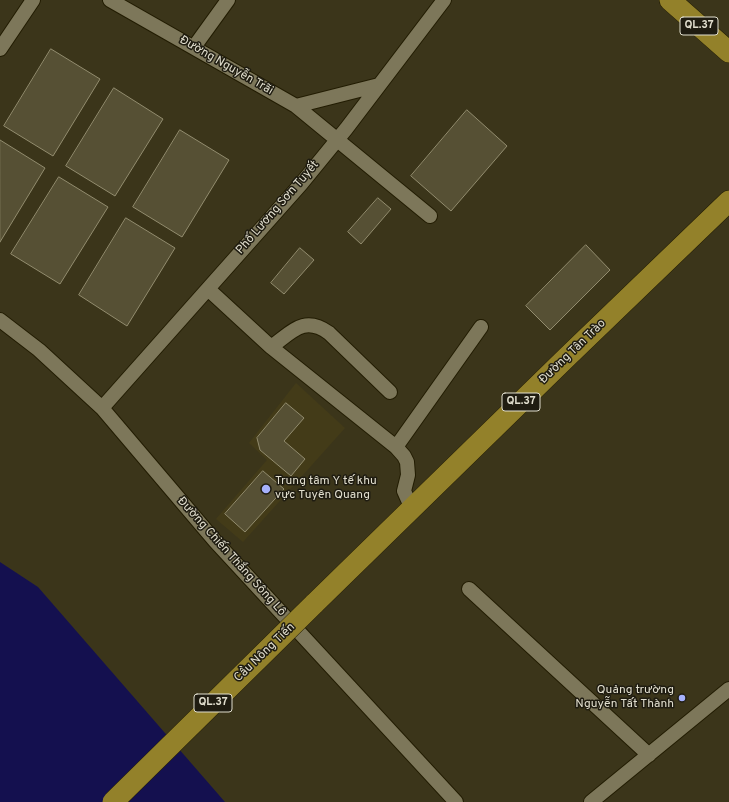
<!DOCTYPE html>
<html>
<head>
<meta charset="utf-8">
<style>
  body { margin:0 }
  canvas { display:block; background:#3b351a }
</style>
</head>
<body>
<canvas width="729" height="802"></canvas>
<script>
const g = document.querySelector('canvas').getContext('2d');
g.lineJoin = 'round';
function fillPath(path, color) { g.fillStyle = color; g.fill(path, 'evenodd'); }
function stroke(path, color, width, dash) { g.strokeStyle = color; g.lineWidth = width; g.lineCap = dash ? 'butt' : 'round'; g.setLineDash(dash || []); g.stroke(path); }
function drawText(font, color, halo, rows, align = 'center') {
  g.font = font + ' Overpass,sans-serif'; g.lineWidth = 3; g.setLineDash([]); g.textBaseline = 'middle'; g.strokeStyle = halo; g.fillStyle = color; for (const [text, x, y, turn = 0] of rows) {
    g.save(); g.translate(x, y); g.rotate((+turn || 0) * Math.PI / 180); g.textAlign = isNaN(turn) ? turn : align; if (halo) g.strokeText(text, 0, 0); g.fillText(text, 0, 0); g.restore();
  }
}
const built = new Path2D(`
  M296,383L345,428L243,542L216,519L267,460L249,443Z`);
const water = new Path2D(`
  M0,562L38,587L225,802H0Z`);
const building = new Path2D(`
  M51,49L100,79L53,156L4,126Z
  M114,88L163,119L115,196L66,166Z
  M467,110L507,146L451,211L411,176Z
  M180,130L229,160L182,237L133,207Z
  M0,140L45,168L0,242Z
  M59,177L108,207L60,284L11,254Z
  M378,198L391,209L361,244L348,232Z
  M126,218L175,248L127,326L79,295Z
  M586,245L610,270L550,330L526,306Z
  M300,248L314,260L284,294L271,283Z
  M286,403L304,418L284,441L305,459L291,476L260,450L257,438Z
  M263,471L284,489L245,532L225,514Z`);
const minor = new Path2D(`
  M110,0L296,106L430,216
  M194,47L228,0
  M0,49L33,0
  M296,106L379,85
  M208,289L271,347L396,447L404,456L407,462L408,475L404,491L412,509
  M0,320L39,350L102,408L215,541L456,802
  M271,347C292,332 304,315 329,333L390,392
  M102,408L301,184L346,129L444,0
  M396,447L481,327
  M469,589L649,755
  M591,802L729,689`);
const highway = new Path2D(`
  M670,0L729,52
  M314,604L567,357L729,201`);
const highwayBridge = new Path2D(`
  M113,802L314,604`);
const markers = [
  [266,489,5,"#a6b1fc"],
  [682,698,4,"#a6b1fc"]
];
const shields = [
  [699,26,38],
  [521,402,38],
  [213,703,38]
];
const shieldNames = [
  ["QL.37",699,26],
  ["QL.37",521,402],
  ["QL.37",213,703]
];
const streetNames = [
  ["Đường Nguyễn Trãi",226,66,30],
  ["Phố Lương Sơn Tuyết",278,208,-49],
  ["Đường Tân Trào",573,352,-44],
  ["Đường Chiến Thắng Sông Lô",231,557,48],
  ["Cầu Nông Tiến",265,653,-44]
];
const poiNames = [
  ["Trung tâm Y tế khu",275,482],
  ["vực Tuyên Quang",275,496],
  ["Quảng trường",674,691,"right"],
  ["Nguyễn Tất Thành",674,705,"right"]
];
fillPath(built, '#433b18');
fillPath(water, '#14104f');
fillPath(building, '#565034');
stroke(building, '#928c6e', 1);
stroke(minor, '#221c02', 16);
stroke(highway, '#221c02', 22);
stroke(minor, '#7d775a', 14);
stroke(highway, '#93812a', 21);
stroke(highwayBridge, '#221c02', 22, []);
stroke(highwayBridge, '#93812a', 21);
for (const [x, y, r, color] of markers) { const dot = new Path2D(); dot.arc(x, y, r, 0, 2 * Math.PI); g.fillStyle = color; g.fill(dot); stroke(dot, '#1f1c11', 1.5); }
for (const [x, y, w] of shields) { const box = new Path2D(); box.roundRect(x - w / 2, y - 9, w, 18, 3); g.fillStyle = '#1f1c11'; g.fill(box); stroke(box, '#e1dece', 1); }
drawText('bold 11px', '#e1dece', null, shieldNames);
drawText('12px', '#e1dece', '#1f1c11', streetNames);
drawText('12px', '#e1dece', '#1f1c11', poiNames, 'left');
</script>
</body>
</html>
